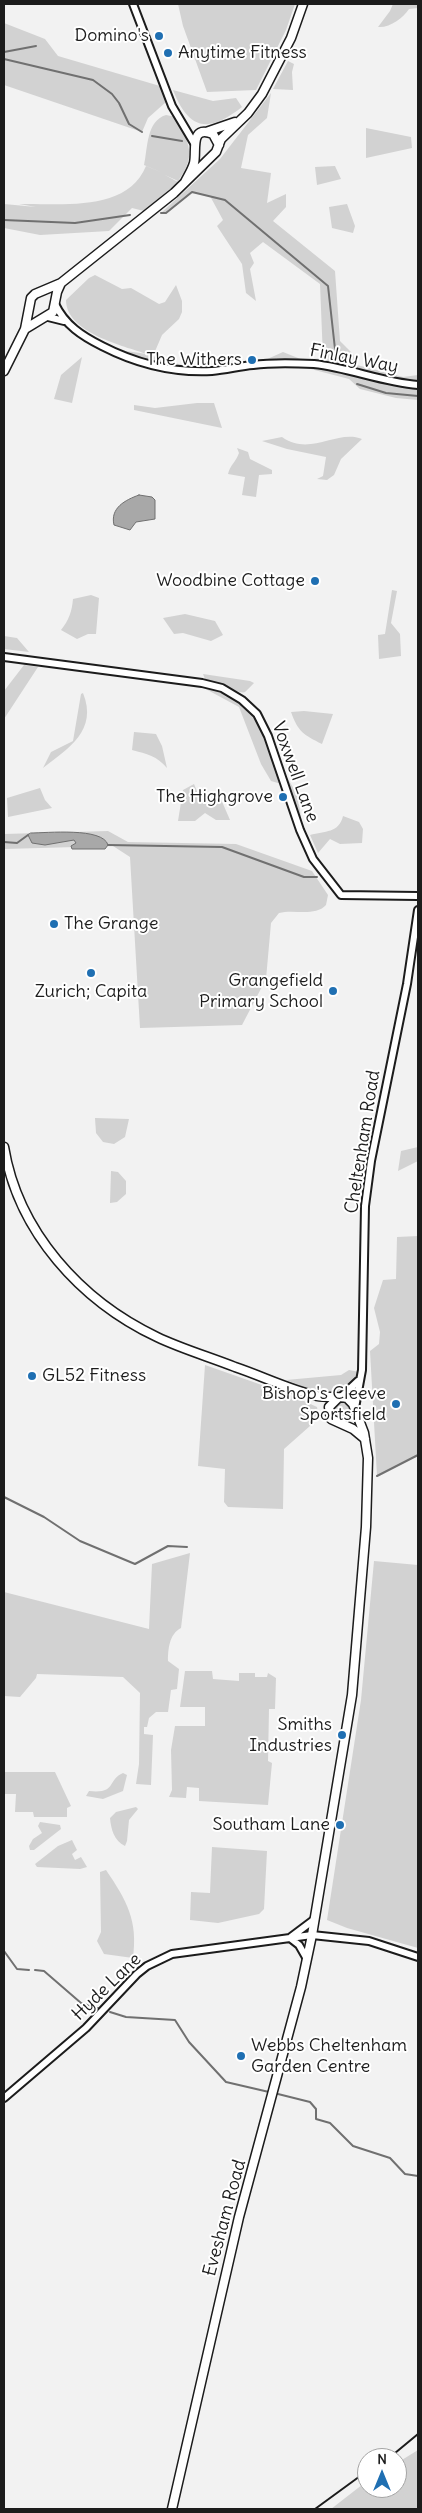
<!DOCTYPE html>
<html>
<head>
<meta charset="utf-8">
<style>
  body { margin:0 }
  #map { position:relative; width:422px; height:2513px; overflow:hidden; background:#f2f2f2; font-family:Delius,sans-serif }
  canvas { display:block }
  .frame { position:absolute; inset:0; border:5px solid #1c1c1c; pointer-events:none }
  .north { position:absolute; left:357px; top:2448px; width:50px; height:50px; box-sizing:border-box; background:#fff; border:1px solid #a4a4a4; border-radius:50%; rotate:0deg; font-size:14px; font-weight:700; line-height:20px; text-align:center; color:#1c1c1c }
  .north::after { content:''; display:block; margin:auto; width:18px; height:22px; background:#1f6fb2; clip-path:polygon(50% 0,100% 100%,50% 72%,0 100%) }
</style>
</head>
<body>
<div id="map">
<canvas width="422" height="2513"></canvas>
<div class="frame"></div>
<div class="north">N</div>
</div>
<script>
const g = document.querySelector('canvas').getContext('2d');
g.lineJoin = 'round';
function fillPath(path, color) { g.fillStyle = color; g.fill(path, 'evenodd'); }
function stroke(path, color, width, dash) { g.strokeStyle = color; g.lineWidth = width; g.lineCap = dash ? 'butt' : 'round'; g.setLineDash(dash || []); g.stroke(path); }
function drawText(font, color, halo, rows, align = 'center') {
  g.font = font + ' Delius,sans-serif'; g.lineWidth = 4; g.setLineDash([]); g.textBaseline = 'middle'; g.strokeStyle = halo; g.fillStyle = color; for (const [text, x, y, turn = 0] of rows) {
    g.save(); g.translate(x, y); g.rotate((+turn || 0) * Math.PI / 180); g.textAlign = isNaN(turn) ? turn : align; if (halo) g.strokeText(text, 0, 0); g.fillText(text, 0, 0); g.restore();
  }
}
const green = new Path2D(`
  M178,4H295L286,30L256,90L207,92L183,26Z
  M393,4H418V8L409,9C403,18 390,28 378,27L390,11Z
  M4,23L45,39L58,56L160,86L166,102L148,118L142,132L4,85Z
  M288,61L294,64L292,72L293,90L273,89Z
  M173,90L213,101L236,98L242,107C209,133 189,131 173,90Z
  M271,93L267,118L248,135L241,168L271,173L267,203L286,194V207L273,221L335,271L340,341L354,355L357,365L403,377L418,375V400L396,398L360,389L349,379L284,362L254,365L283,352L303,360L323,358L320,284L263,242L250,253L254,263L250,269L256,301L246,293L242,264L217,226L223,220L210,196L192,192L166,213H161L220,159Z
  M166,115L176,117C189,144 197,155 178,181L165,175L178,182L144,211L132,208L109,231L40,235L4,228V204L36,207L19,204C60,203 127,213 146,166L163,173L144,165C148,148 146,121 166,115Z
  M366,128L411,137L412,148L366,158Z
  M335,166L341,179L317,185L315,167Z
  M347,204L355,226L353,233L332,228L329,207Z
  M95,275L122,289L131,288L159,304L165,302L176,285L182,301V312L179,319L162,335L153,356L201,371L179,370L105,348L147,354C124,346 66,333 66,300L89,278Z
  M82,357L72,403L54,399L61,375Z
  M197,403H214L222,428L134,410V405L155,408Z
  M282,437C310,457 337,429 362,439L341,459L334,475L327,480L317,479L323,476L326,457L287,449L262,441Z
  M237,448L248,452L250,459L272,470V474L259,475L256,497L242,495L245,477L228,474C230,465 236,462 239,453Z
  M392,590L397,591L391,623L400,634L401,656L379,659L378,635L385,634Z
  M91,595L99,598L96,634H88L77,639L61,630C69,620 72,611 73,599Z
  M185,614L215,621L223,635L211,641L183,633L174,634L163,618Z
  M4,636L17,638L29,652L4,649Z
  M24,665L38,667L4,719V691Z
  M203,674L250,681L254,683C251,686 247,690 245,692C241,695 212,681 205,679Z
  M202,683L222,688L257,714L277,761L297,794L306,844L285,785L271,781L261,764L239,707L202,687Z
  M83,693C98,730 69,748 43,768L51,752L73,741L81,694Z
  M304,711L333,714L322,744C304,735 298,732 291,712Z
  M134,732L156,734L162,746L167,768C157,756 147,754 132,750Z
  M194,784L201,801L220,797L230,820H216L205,813L195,821H178L183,790Z
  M40,788L45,800L52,808L8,817L7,798Z
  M343,816L359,822L363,829L362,843L340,844L330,839L318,853L310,835C325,831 339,833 343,816Z
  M108,831L128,842L236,844L312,871L328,895L326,905C315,917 294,909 279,913L271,923L266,979L242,1025L140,1028L130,857L113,846L4,849V834Z
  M95,1118L129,1119L125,1137L114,1144L103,1142L96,1133Z
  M418,1147V1161L398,1171L401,1151Z
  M111,1171L118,1172L126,1181V1194L117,1202L110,1203Z
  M418,1236V1456L377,1476L370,1351L379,1344L380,1332L374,1308L383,1280L396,1279L397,1237Z
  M205,1365L293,1396L317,1407L319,1418L284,1449L283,1509L228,1507L224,1502L225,1469L198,1466Z
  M349,1370L359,1372C357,1378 353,1383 347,1387C327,1399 306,1387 286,1380L341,1375Z
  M332 1411a10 10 0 1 1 20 0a10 10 0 1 1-20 0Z
  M190,1553L181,1628C169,1634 168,1650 168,1661L179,1669L177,1689L171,1690L168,1712H156L149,1718L147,1727H144V1734L153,1735L151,1785L136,1784L139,1764L140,1693L123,1677L37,1674L36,1678L20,1697L4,1696V1592L149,1629L152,1564Z
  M374,1561L418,1565V1948L347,1928L327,1920L361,1700Z
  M185,1671H212L213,1679L239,1681V1673H255V1677H267L268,1673L276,1678L275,1709H269L268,1761L272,1763L268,1805L199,1801V1788L187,1787L186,1798L169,1797L172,1790L171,1750L175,1726H205V1707H180Z
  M4,1772H55L71,1806L67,1808V1817H34L33,1812H15L16,1794H4V1800Z
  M123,1773L127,1775L123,1791L103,1799L86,1796L89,1791C117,1794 107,1780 123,1773Z
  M136,1807L138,1809L129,1820L127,1841L125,1846C114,1841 111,1829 110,1818L116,1812Z
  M40,1822L60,1825L61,1829L34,1850H30L29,1846L33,1839L42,1833L38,1826Z
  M72,1840L77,1850L72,1854L75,1860L81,1857L87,1867L80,1869L37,1867L35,1864L58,1846Z
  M212,1847L267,1851L264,1909L259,1914L218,1923L190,1920L191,1892L210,1893Z
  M106,1870C127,1901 138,1920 133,1958L104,1954L97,1941L101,1932L100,1872Z
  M418,2450V2509H331L367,2481V2488H397V2463Z`);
const water = new Path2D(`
  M139,495L152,497L155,500V519L136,522L130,530L114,525C110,508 125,500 139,495Z
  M31,833C46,833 103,827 108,845L105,849H72L71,846L76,843L74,840L45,845L32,843L28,835Z`);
const stream = new Path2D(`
  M4,52L36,46
  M4,59L93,80L112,94L119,103L129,124L142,132
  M152,136L182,141
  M161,213H166L192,192L225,200L328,286L335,349L346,362
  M4,220L75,223L130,215
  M357,384L386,393L418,396
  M4,842L17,843L28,835
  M108,845L222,847L304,877H317
  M377,1476L418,1455
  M4,1497L44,1517L80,1541L135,1564L168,1546L187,1547
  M4,1951L17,1969L29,1970
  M35,1970L44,1971L81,2003L100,2009
  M110,2012L126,2017L175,2020L189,2042L226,2082L269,2092
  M274,2093L310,2102L316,2109V2119L330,2123L353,2146L390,2158L405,2174L418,2176`);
const tertiary = new Path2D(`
  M133,4L172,106L194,143
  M55,304C65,325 82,336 102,346C137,364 173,373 212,371C226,370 240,366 253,365C274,362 294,363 314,364C350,368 382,382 418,385
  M48,317L64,321
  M4,657L202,683L222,688L242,700L257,714L268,736L300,830L313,859L341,895L418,896
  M341,1397L358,1381
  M355,1408L362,1370L365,1206L371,1161L407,984L418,910
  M291,1937L315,1919
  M290,1938L299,1945L307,1959
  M4,2098L86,2028L137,1974L147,1966L172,1954L312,1935L369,1941L418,1957`);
const primary = new Path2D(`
  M206,132L235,122
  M185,182C188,176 192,170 194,163C197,152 189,124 213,134L219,145
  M25,329L53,312L57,292L61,283
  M4,371L25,329L31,298L35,294L61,283L174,193L216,152L221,139L248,113L262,94L291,38L303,4
  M4,1147C18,1232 81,1301 157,1337C182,1349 210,1357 235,1367C262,1376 290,1390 317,1396C327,1398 338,1396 347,1398L353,1404L364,1433L368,1458L366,1527L352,1695L312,1935L301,1987L239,2217L172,2509
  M338,1398L329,1407L331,1419L353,1429L365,1439`);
const rail = new Path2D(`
  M389,2458L418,2434
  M315,2509L367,2471`);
const markers = [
  [159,36,5,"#1f6fb2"],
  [168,53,5,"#1f6fb2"],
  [252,360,5,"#1f6fb2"],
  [315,581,5,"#1f6fb2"],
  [283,797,5,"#1f6fb2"],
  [54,924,5,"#1f6fb2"],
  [91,973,5,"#1f6fb2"],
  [333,991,5,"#1f6fb2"],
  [32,1376,5,"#1f6fb2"],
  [396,1404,5,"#1f6fb2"],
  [342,1735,5,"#1f6fb2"],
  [340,1825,5,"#1f6fb2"],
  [241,2056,5,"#1f6fb2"]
];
const poiNames = [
  ["Domino's",149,36],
  ["Anytime Fitness",178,53,"left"],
  ["The Withers",242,360],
  ["Woodbine Cottage",305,581],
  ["The Highgrove",273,797],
  ["The Grange",64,924,"left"],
  ["Grangefield",323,981],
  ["Primary School",323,1002],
  ["Zurich; Capita",91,992,"center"],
  ["GL52 Fitness",42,1376,"left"],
  ["Bishop's Cleeve",386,1394],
  ["Sportsfield",386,1415],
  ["Smiths",332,1725],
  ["Industries",332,1746],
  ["Southam Lane",330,1825],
  ["Webbs Cheltenham",251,2046,"left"],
  ["Garden Centre",251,2067,"left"]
];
const streetNames = [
  ["Finlay Way",354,359,11],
  ["Voxwell Lane",295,772,70],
  ["Cheltenham Road",363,1142,-81],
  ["Hyde Lane",107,1987,-44],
  ["Evesham Road",225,2218,-75]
];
fillPath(green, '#d2d2d2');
fillPath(water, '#a8a8a8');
stroke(water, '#707070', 1);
stroke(stream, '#707070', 2);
stroke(tertiary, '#1c1c1c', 10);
stroke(primary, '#1c1c1c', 11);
stroke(tertiary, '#fff', 6);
stroke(primary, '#fff', 8);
stroke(rail, '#1c1c1c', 2);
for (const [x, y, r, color] of markers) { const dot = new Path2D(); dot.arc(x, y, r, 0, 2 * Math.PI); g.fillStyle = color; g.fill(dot); stroke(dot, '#fff', 2); }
drawText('18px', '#1c1c1c', '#fff', poiNames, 'right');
drawText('18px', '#1c1c1c', '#fff', streetNames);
</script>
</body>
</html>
